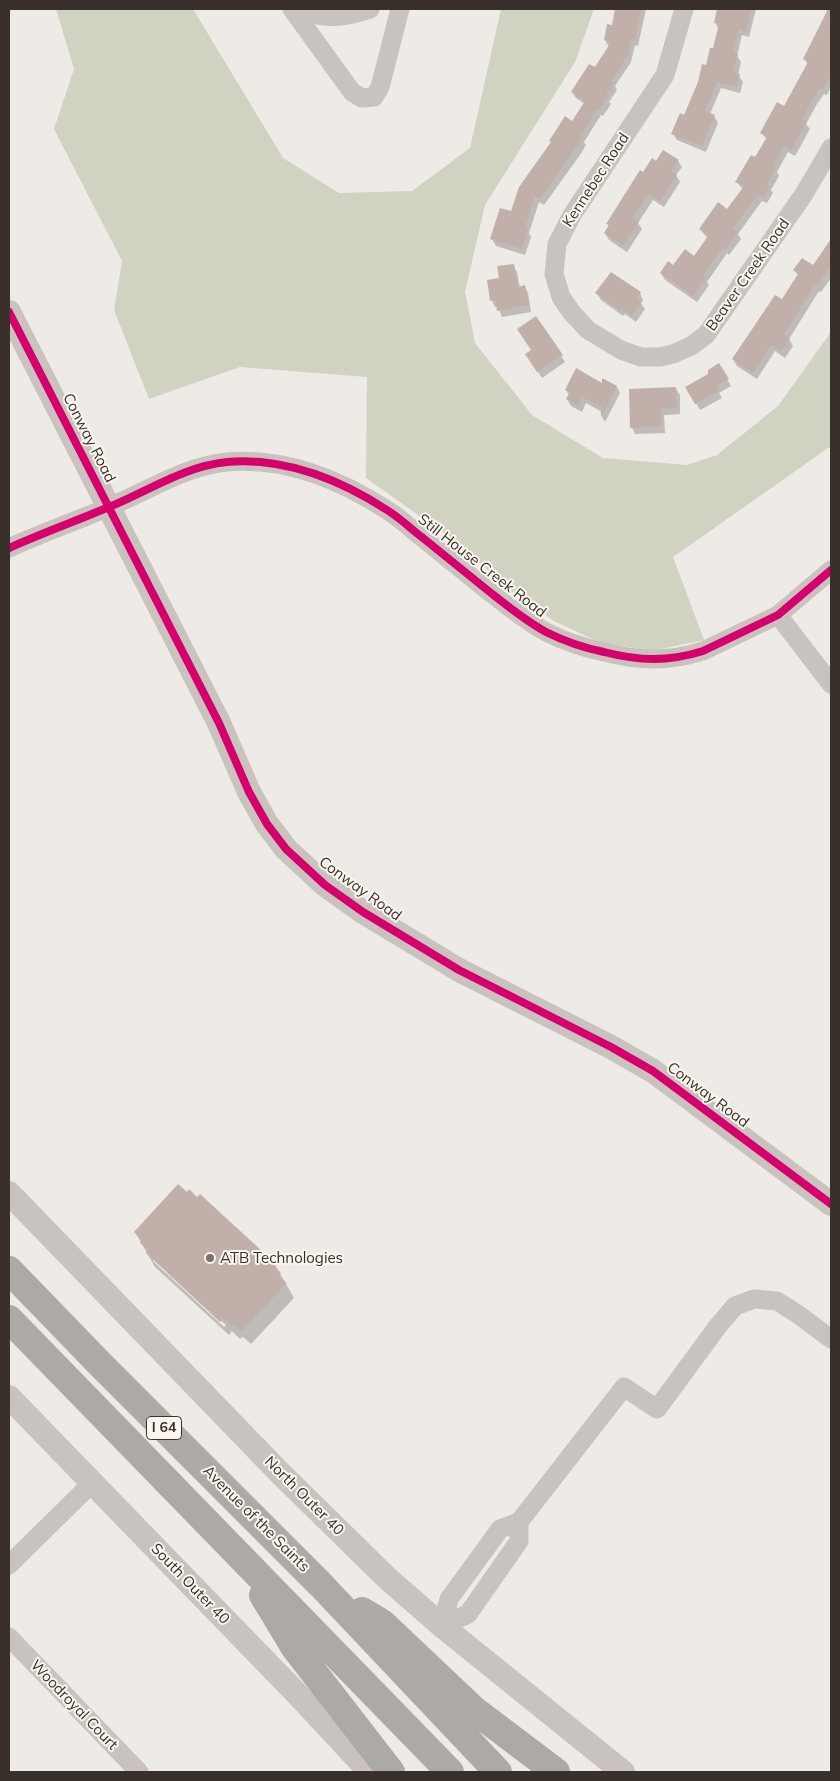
<!DOCTYPE html>
<html>
<head>
<meta charset="utf-8">
<style>
  body { margin:0 }
  #map { position:relative; width:840px; height:1781px; overflow:hidden; background:#eeeae6; font-family:Mulish,sans-serif }
  canvas { display:block }
  .frame { position:absolute; inset:0; border:10px solid #39302c; pointer-events:none }
</style>
</head>
<body>
<div id="map">
<canvas width="840" height="1781"></canvas>
<div class="frame"></div>
</div>
<script>
const g = document.querySelector('canvas').getContext('2d');
g.lineJoin = 'round';
function fillPath(path, color) { g.fillStyle = color; g.fill(path, 'evenodd'); }
function stroke(path, color, width, dash) { g.strokeStyle = color; g.lineWidth = width; g.lineCap = dash ? 'butt' : 'round'; g.setLineDash(dash || []); g.stroke(path); }
function drawText(font, color, halo, rows, align = 'center') {
  g.font = font + ' Mulish,sans-serif'; g.lineWidth = 4; g.setLineDash([]); g.textBaseline = 'middle'; g.strokeStyle = halo; g.fillStyle = color; for (const [text, x, y, turn = 0] of rows) {
    g.save(); g.translate(x, y); g.rotate((+turn || 0) * Math.PI / 180); g.textAlign = isNaN(turn) ? turn : align; if (halo) g.strokeText(text, 0, 0); g.fillText(text, 0, 0); g.restore();
  }
}
const green = new Path2D(`
  M56,9H193L283,158L339,193L412,191L470,148L501,9H594L575,62L485,205L465,292L475,343L532,415L603,458L687,465L717,455L778,406L831,332V446L673,557L704,640L651,651L599,642L554,621L515,594L452,539L366,478L367,377L240,367L149,399L114,310L122,261L54,129L74,69Z`);
const shadow = new Path2D(`
  M617,9H646L638,46L635,45L631,62L615,86L617,90L609,102L611,104L603,116L601,115L584,142L586,145L580,155L544,205L539,202L529,233L531,237L525,255L496,246L492,239L512,213L585,104L576,98L572,92L595,69L609,47L605,40L613,26Z
  M718,9H756L749,37L742,35L737,56L741,62L738,75L743,82L740,93L721,88L710,114L714,116L718,123L706,152L677,140L673,134L685,117L714,50L719,30L715,22Z
  M829,9L831,10V87L827,95L824,94L817,104L806,124L810,129L795,156L788,152L777,172L779,176L771,190L773,193L767,203L762,201L738,234L741,239L729,255L727,253L707,282L709,285L697,302L665,280L661,273L695,257L708,239L700,229L728,210L743,190L737,182L756,159L766,139L762,133L784,107L808,65L805,59Z
  M678,161L682,167L676,175L680,182L664,207L653,200L638,223L642,229L627,252L609,240L605,233L609,227L608,224L644,174L656,162Z
  M831,241V278L821,292L819,291L789,339L793,346L785,358L775,351L757,379L737,366L733,359L782,301L798,276L795,270L813,267Z
  M513,265L517,272L520,288L525,287L528,293L531,312L502,317L498,307H495L492,301L501,279Z
  M597,293H640L643,300L641,303L645,309L636,322L625,314L623,316L601,300Z
  M561,356L565,362L542,378L531,361Z
  M719,365L731,386L719,393L722,398L700,410L687,387L709,375Z
  M617,387L620,393L605,422L602,417V412L586,403L582,412L571,406L567,399L569,395L566,390Z
  M676,389L680,395V414L664,415L665,433L635,434L632,427Z
  M135,1232L274,1263L294,1298L251,1344L243,1337L240,1339L232,1331L229,1335L155,1267ZM153,1258L226,1325L224,1327L153,1261Z`);
const building = new Path2D(`
  M615,9H642L635,40L631,39L628,55L611,81L614,83L606,95L608,96L599,110L597,109L580,136L583,138L576,148L540,199L535,196L525,228L528,230L522,249L490,239L500,208L511,211L519,187L551,142L549,141L565,116L572,121L585,101L571,92L589,64L595,67L611,42L604,40L607,24L612,25Z
  M717,9H751L746,31L739,29L733,53L738,54L733,72L740,74L737,87L717,82L705,111L715,115L702,146L671,134L680,113L684,115L698,82L702,64L706,65L710,48H713L719,24L714,23Z
  M828,9H831V74L823,89L820,88L814,97L802,119L807,122L791,150L784,146L773,166L776,168L767,184L770,185L763,198L758,195L733,228L738,232L725,249L723,247L703,276L706,278L693,296L660,273L668,261L673,265L685,249L694,256L708,236L699,229L718,202L727,209L744,186L735,182L751,155L755,157L767,137L760,133L777,102L784,106L808,62L803,59Z
  M663,150L679,160L671,171L677,175L660,202L649,194L633,218L639,222L623,246L604,233L609,225L606,224L640,170L643,172L652,158L656,161Z
  M831,239V266L817,286L815,285L784,334L790,338L781,352L771,345L753,373L732,359L775,295L782,299L798,274L793,270L802,258L813,265Z
  M514,264L518,287L525,285L529,305L497,311L495,300L490,301L487,280L499,278L497,266Z
  M611,272L641,292L637,298L642,301L632,316L621,308L619,310L595,293Z
  M536,316L563,355L537,372L525,354L531,350L517,329Z
  M719,363L729,379L717,386L719,391L695,404L685,387L708,374V370Z
  M576,368L602,383V378L617,386L601,417V407L582,397L578,406L566,399L570,392L565,390Z
  M676,387L677,408L661,409L662,426L630,428L629,389Z
  M178,1184L187,1192L189,1189L197,1197L200,1194L275,1263L273,1265L281,1273L278,1276L287,1283L242,1331L234,1324L232,1326L223,1318L220,1322L146,1253L148,1250L140,1243L142,1240L134,1232Z`);
const minor = new Path2D(`
  M292,9L352,92L362,98L374,97L380,87L400,9
  M301,9C323,21 347,17 370,9
  M684,9L665,75L572,215L557,244L554,274L561,297L572,313L588,330L621,350L641,357H660L673,354L691,346L706,335L804,194L831,148
  M9,548C42,533 76,521 109,507C148,491 185,466 227,462C285,457 339,479 387,510C400,518 411,529 423,538C444,555 465,572 486,589C505,604 524,620 546,632C564,641 584,648 604,652C639,661 668,662 703,651L778,615L831,570
  M778,615L831,684
  M519,1522L624,1387L657,1409L718,1326L735,1306L754,1299L777,1301L799,1315L831,1339
  M519,1522V1541L468,1614L442,1626L449,1599L500,1529Z
  M9,1565L92,1483
  M9,1637L139,1772`);
const tertiary = new Path2D(`
  M9,312L219,723L249,792L267,824L286,849L325,885L363,912L459,970L611,1047L653,1071L831,1204
  M9,1193L279,1472L387,1578L442,1626L623,1772
  M9,1397L301,1698L370,1772`);
const motorway = new Path2D(`
  M9,1270L100,1364L321,1585L498,1772
  M9,1319L450,1772
  M263,1595L295,1648L391,1772
  M362,1611L382,1623L474,1710L556,1772`);
const cycleway = new Path2D(`
  M9,312L219,723L249,792L267,824L286,849L325,885L363,912L459,970L611,1047L653,1071L831,1204
  M9,548C42,533 76,521 109,507C148,491 185,466 227,462C285,457 339,479 387,510C400,518 411,529 423,538C444,555 465,572 486,589C505,604 524,620 546,632C564,641 584,648 604,652C639,661 668,662 703,651L778,615L831,570`);
const markers = [
  [210,1258,5,"#78716d"]
];
const shields = [
  [164,1428,35]
];
const shieldNames = [
  ["I 64",164,1428]
];
const streetNames = [
  ["Kennebec Road",596,180,-57],
  ["Beaver Creek Road",748,275,-55],
  ["Conway Road",89,438,63],
  ["Still House Creek Road",482,566,38],
  ["Conway Road",360,889,36],
  ["Conway Road",708,1095,37],
  ["North Outer 40",304,1496,45],
  ["Avenue of the Saints",256,1519,45],
  ["South Outer 40",190,1584,46],
  ["Woodroyal Court",74,1705,46]
];
const poiNames = [
  ["ATB Technologies",220,1258]
];
fillPath(green, '#d0d3c1');
fillPath(shadow, '#0003');
fillPath(building, '#c1b0a9');
stroke(minor, '#c8c3bf', 19);
stroke(tertiary, '#c8c3bf', 24);
stroke(motorway, '#ada9a5', 28);
stroke(cycleway, '#d6006c', 8);
for (const [x, y, r, color] of markers) { const dot = new Path2D(); dot.arc(x, y, r, 0, 2 * Math.PI); g.fillStyle = color; g.fill(dot); stroke(dot, '#faf5ef', 2); }
for (const [x, y, w] of shields) { const box = new Path2D(); box.roundRect(x - w / 2, y - 11.5, w, 23, 4); g.fillStyle = '#faf5ef'; g.fill(box); stroke(box, '#39302c', 1); }
drawText('bold 14px', '#39302c', null, shieldNames);
drawText('15px', '#39302c', '#faf5ef', streetNames);
drawText('15px', '#39302c', '#faf5ef', poiNames, 'left');
</script>
</body>
</html>
